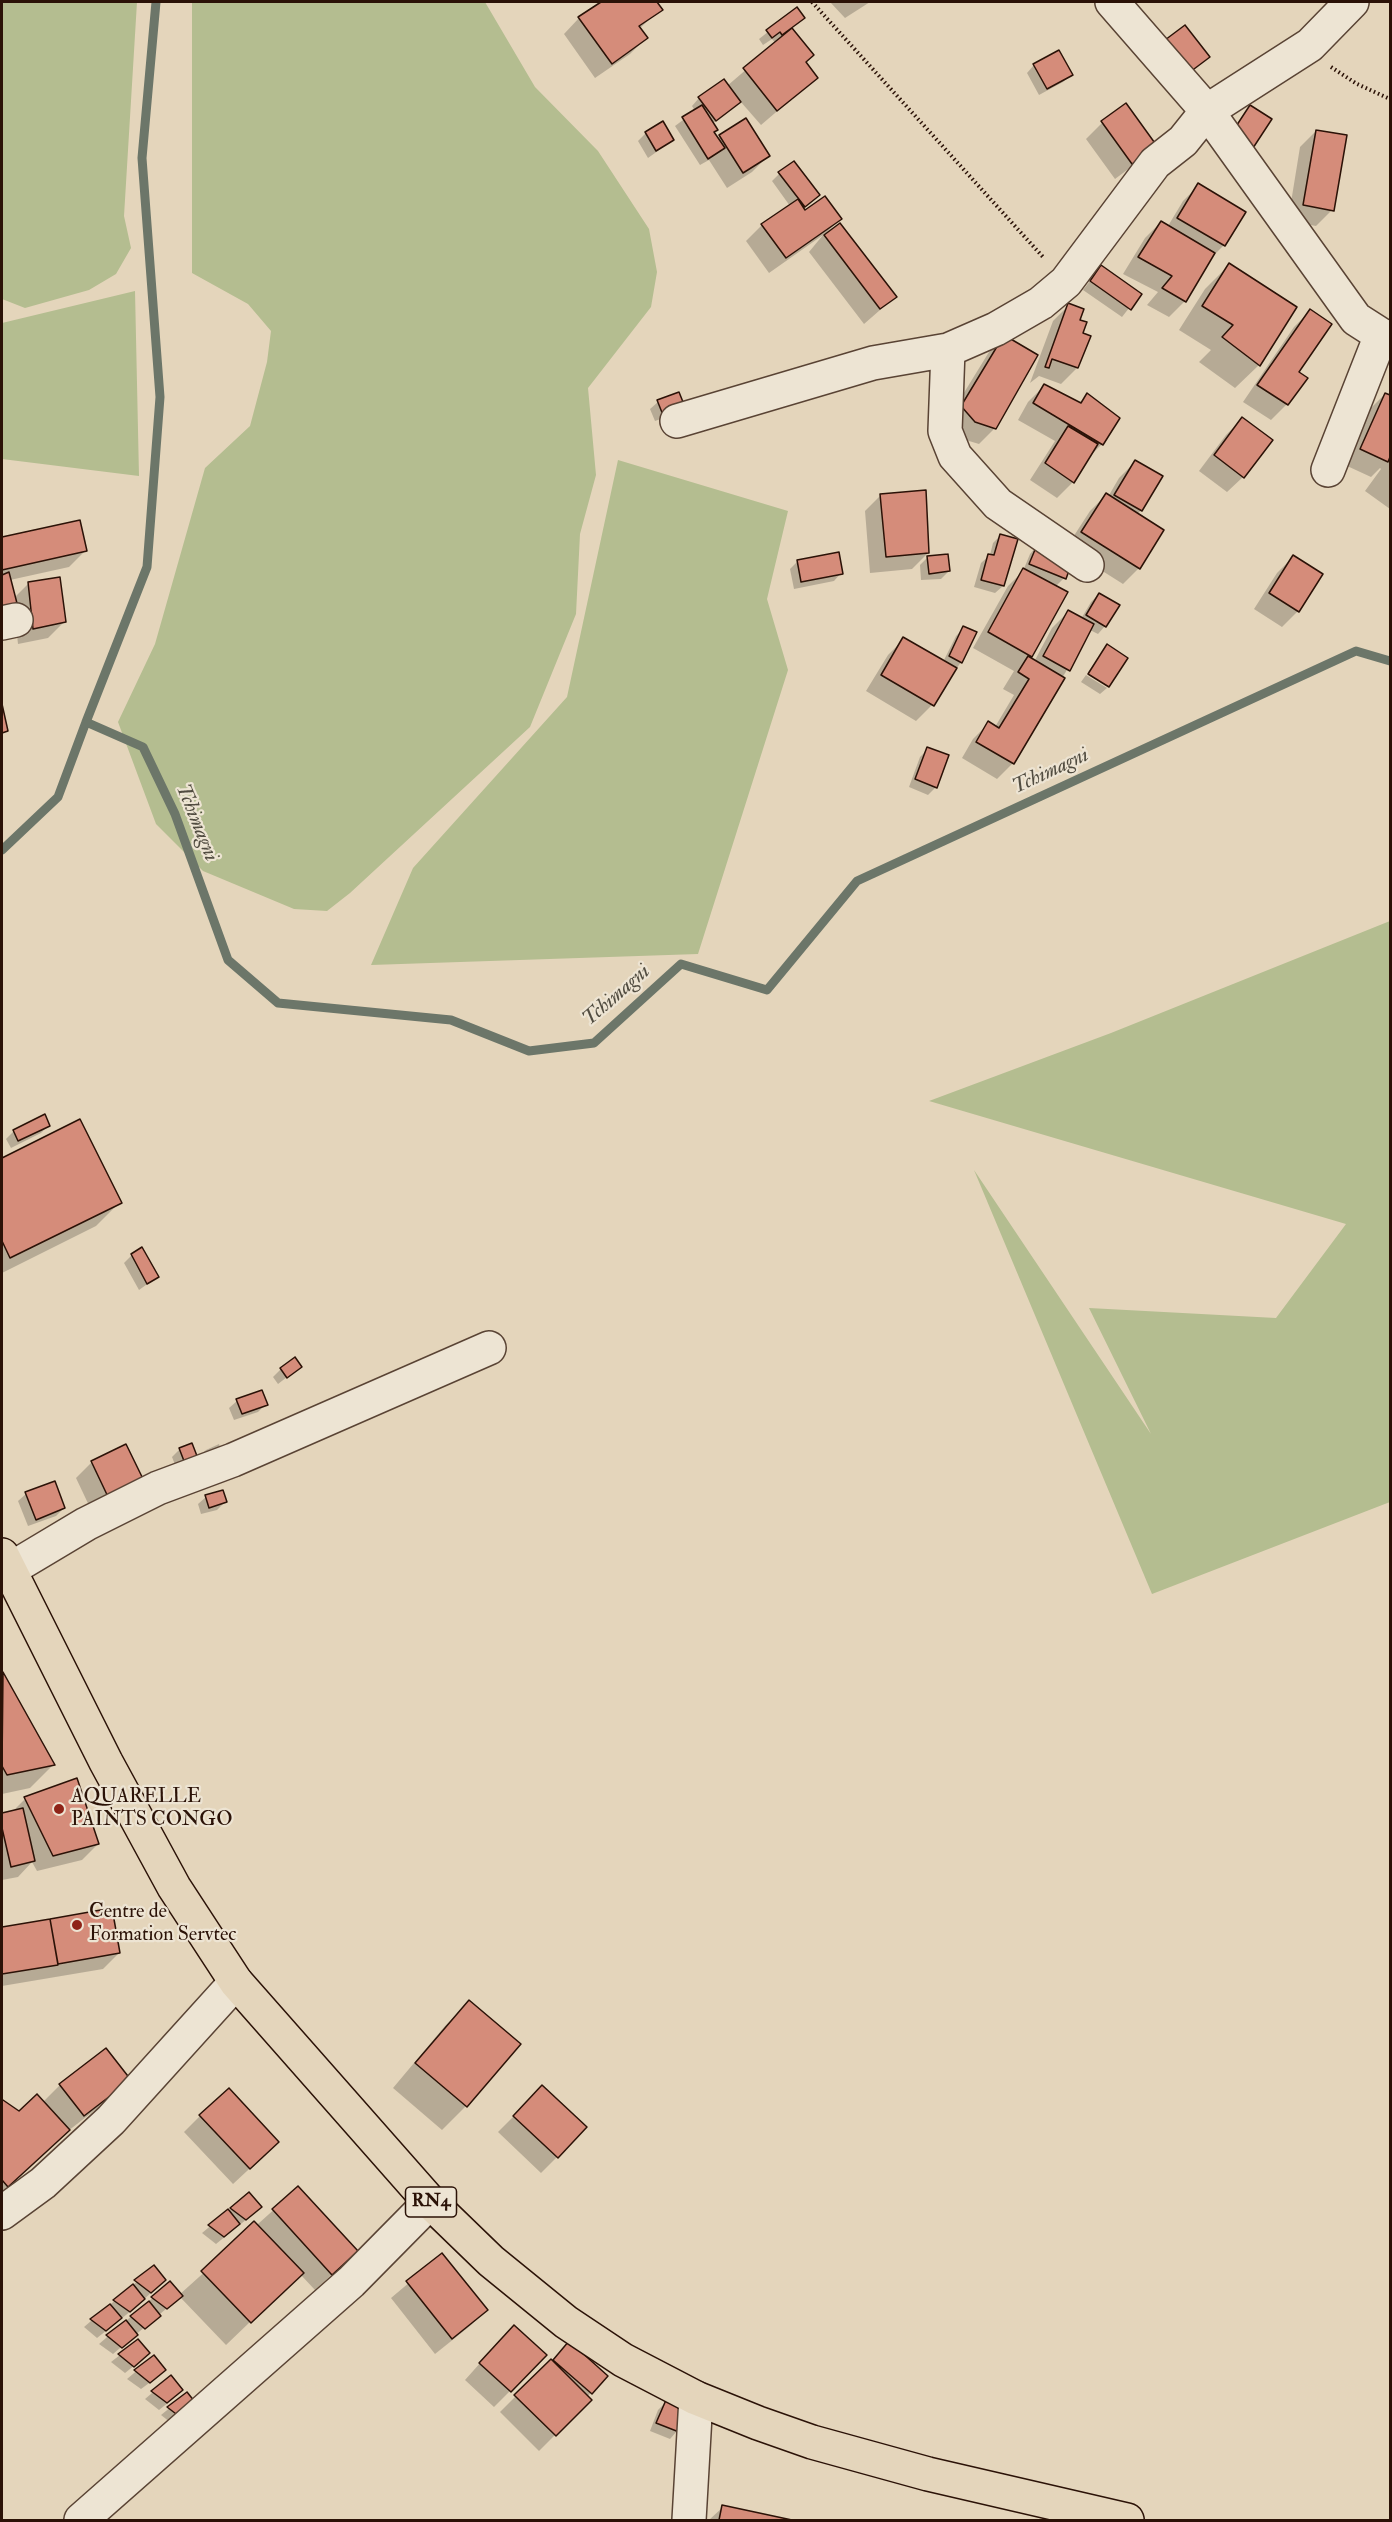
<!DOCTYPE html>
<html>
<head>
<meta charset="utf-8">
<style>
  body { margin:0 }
  #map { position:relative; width:1392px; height:2522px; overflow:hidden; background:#e4d5bb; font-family:"IM FELL Double Pica",serif }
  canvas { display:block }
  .frame { position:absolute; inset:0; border:3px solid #2b1207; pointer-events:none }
</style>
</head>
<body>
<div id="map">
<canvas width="1392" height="2522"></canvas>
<div class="frame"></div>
</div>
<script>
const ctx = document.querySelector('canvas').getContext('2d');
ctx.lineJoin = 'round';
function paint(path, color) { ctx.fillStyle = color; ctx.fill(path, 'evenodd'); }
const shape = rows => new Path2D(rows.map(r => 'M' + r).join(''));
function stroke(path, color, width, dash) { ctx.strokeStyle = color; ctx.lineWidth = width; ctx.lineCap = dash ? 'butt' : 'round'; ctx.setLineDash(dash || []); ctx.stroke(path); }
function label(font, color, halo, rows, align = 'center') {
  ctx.font = font + ' "IM FELL Double Pica",serif'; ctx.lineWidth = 4.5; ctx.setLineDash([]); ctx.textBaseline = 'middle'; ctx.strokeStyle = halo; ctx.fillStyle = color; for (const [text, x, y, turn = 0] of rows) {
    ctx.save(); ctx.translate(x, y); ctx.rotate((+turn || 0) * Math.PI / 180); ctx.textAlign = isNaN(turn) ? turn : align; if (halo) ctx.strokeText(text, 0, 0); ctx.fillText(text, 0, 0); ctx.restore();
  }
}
const green = shape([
  [2,2,137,2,124,216,131,248,116,274,89,290,25,308,2,299],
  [192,2,485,2,535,87,598,151,649,229,657,272,651,307,588,388,596,475,580,534,576,614,530,727,350,893,327,911,294,909,203,871,156,824,118,722,155,644,205,468,250,426,267,362,271,331,248,304,192,273],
  [135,291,139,476,2,459,2,323],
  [618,460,788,511,767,599,788,670,698,954,371,965,413,868,567,697],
  [1390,921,1390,1502,1152,1594,974,1170,1151,1434,1089,1308,1276,1318,1346,1224,929,1101,1111,1033]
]);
const shadow = shape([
  [603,2,655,2,661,9,639,29,646,38,630,54,595,78,564,34,579,18],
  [830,2,870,2,845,18],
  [797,9,803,18,791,29,804,63,816,78,761,125,740,101,712,124,713,133,717,139,720,136,768,156,752,172,727,188,709,160,700,165,675,126,695,111,692,106,699,98,727,86,776,44,772,39,763,45,759,39],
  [1034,65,1071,75,1063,82,1039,95,1027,73],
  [1102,123,1139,161,1115,179,1086,139],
  [1316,131,1332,210,1316,226,1288,221,1300,147],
  [646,133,673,140,648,158,638,141],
  [779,174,818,195,803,209,805,212,840,219,826,233,895,297,864,324,809,252,823,235,769,273,746,241,762,225,790,206,772,181],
  [1199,185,1224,245,1210,259,1185,301,1169,317,1147,305,1158,292,1123,274,1145,238,1161,222,1168,226,1183,201],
  [1229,265,1259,365,1235,388,1199,362,1211,350,1179,330,1205,289],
  [1101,267,1140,294,1122,317,1083,290],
  [1069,305,1078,321,1081,334,1077,368,1061,384,1039,376,1030,383,1053,321],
  [1310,311,1297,373,1305,378,1287,404,1271,420,1243,402,1294,327],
  [1005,336,995,428,979,444,959,438,946,422,989,352],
  [1044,386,1079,403,1088,395,1102,444,1088,458,1073,482,1057,498,1030,480,1055,441,1018,420,1028,402],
  [678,394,675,414,655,421,650,409,658,402],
  [1385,394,1390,397,1390,453,1388,460,1390,457,1390,509,1365,491,1381,469,1380,468,1371,477,1345,465,1369,410],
  [1242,419,1243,477,1227,492,1199,471,1226,435],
  [1135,462,1141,510,1137,515,1139,568,1123,584,1066,548,1090,511,1106,495,1108,497,1119,478],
  [881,495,928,553,912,569,870,573,865,511],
  [79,522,85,551,69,567,10,580,14,598,29,583,64,622,48,638,18,644,15,618,2,631,2,538],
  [1001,535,1003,586,995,593,974,587,981,563,990,555,993,543],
  [1037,546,1071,560,1064,578,1055,587,1029,658,1034,662,1052,628,1068,612,1081,619,1091,602,1099,594,1105,626,1098,634,1090,630,1013,763,997,779,962,758,973,739,989,723,995,727,1014,695,1003,689,1014,671,973,648,1008,586,1023,571,1030,554],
  [928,557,949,571,941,579,921,580,920,565],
  [1293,557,1298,611,1282,627,1254,609,1277,573],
  [798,561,841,573,834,581,794,589,790,569],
  [964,628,961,662,932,705,916,721,866,691,888,655,904,639,943,662,956,636],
  [1107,646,1108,685,1088,672],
  [1086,675,1107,688,1100,694,1081,682],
  [928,749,936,787,928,795,909,787,920,757],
  [44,1116,49,1125,41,1133,11,1148,6,1139,14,1131],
  [79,1121,120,1202,96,1226,2,1273,2,1159],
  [132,1255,157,1277,139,1290,124,1263],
  [300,1367,278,1384,273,1377,281,1369],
  [237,1401,266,1404,258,1412,234,1420,229,1408],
  [219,1444,223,1455,181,1480,172,1457,180,1449,196,1459,206,1450],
  [92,1462,128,1500,94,1516,76,1478],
  [26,1494,64,1508,56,1516,28,1526,18,1501],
  [206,1497,225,1502,217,1510,201,1514,198,1504],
  [2,1674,53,1765,30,1788,2,1794],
  [25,1799,98,1844,82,1860,37,1871,32,1862,18,1877,2,1880,2,1814,12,1812],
  [111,1909,119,1953,103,1969,2,1986,2,1928],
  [469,2002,466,2106,442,2130,393,2088,445,2026],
  [106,2050,113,2096,68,2131,2,2193,2,2103,3,2102,19,2113,43,2102,60,2085],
  [542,2088,557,2157,541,2173,498,2132],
  [200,2116,261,2158,233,2184,184,2132],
  [298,2188,340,2267,315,2290,300,2274,226,2345,180,2297,113,2354,99,2344,170,2283,179,2295],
  [249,2194,252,2215,237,2227,216,2244,202,2233],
  [442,2255,486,2310,470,2326,435,2354,391,2298],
  [154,2267,157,2287,136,2307,97,2338,84,2327],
  [138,2341,140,2361,125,2373,111,2362],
  [498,2343,510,2391,494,2407,465,2380],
  [569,2343,606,2376,587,2397,590,2400,539,2451,500,2412],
  [153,2357,156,2378,141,2389,127,2379],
  [171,2377,174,2398,159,2410,145,2399],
  [187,2394,175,2426,161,2415],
  [666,2402,677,2431,670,2439,650,2431,658,2410],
  [723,2507,787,2520,709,2520]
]);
const stream = shape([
  [86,722,147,567,160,397,142,158,156,2],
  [2,850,58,797,86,722,143,747,175,814,228,960,278,1003,451,1020,529,1051,594,1043,681,964,767,990,857,881,1356,651,1390,661]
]);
const building = shape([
  [601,2,657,2,663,10,639,26,648,38,612,64,578,17,601,2],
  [797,7,805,18,782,35,780,32,772,38,766,30,797,7],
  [1185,25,1210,57,1190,72,1165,40,1185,25],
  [792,28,814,55,806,62,818,78,777,111,743,68,792,28],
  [1059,50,1073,75,1047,89,1033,64,1059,50],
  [724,79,741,102,716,121,698,97,724,79],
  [1126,103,1157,146,1132,164,1101,121,1126,103],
  [702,105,718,130,714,132,725,148,708,159,682,117,702,105],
  [1250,105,1272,119,1253,148,1231,134,1250,105],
  [746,118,770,156,743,173,719,135,746,118],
  [663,121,674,140,656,151,645,132,663,121],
  [1316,130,1347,135,1334,211,1303,205,1316,130],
  [794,161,820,195,805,207,778,172,794,161],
  [1198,183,1246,212,1225,246,1177,218,1198,183],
  [825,196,842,219,786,258,761,224,798,199,805,210,825,196],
  [1161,221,1215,253,1186,302,1162,288,1172,276,1138,257,1161,221],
  [840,223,897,297,880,309,824,235,840,223],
  [1229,263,1297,307,1260,366,1222,337,1233,325,1202,306,1229,263],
  [1101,265,1142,294,1131,310,1090,281,1101,265],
  [1068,303,1084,309,1080,320,1087,322,1083,333,1091,336,1078,368,1052,359,1049,368,1045,367,1068,303],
  [1310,309,1332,324,1299,372,1308,378,1288,405,1257,385,1310,309],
  [1004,335,1038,355,996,429,975,422,961,406,1004,335],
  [1044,384,1081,403,1087,393,1120,418,1103,445,1033,403,1044,384],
  [679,392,685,407,663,415,657,400,679,392],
  [1385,393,1390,395,1390,457,1388,462,1360,449,1385,393],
  [1242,417,1273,440,1244,478,1214,455,1242,417],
  [1068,426,1098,444,1074,483,1045,463,1068,426],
  [1135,460,1163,476,1142,511,1114,495,1135,460],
  [926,490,929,553,886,557,880,494,926,490],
  [1106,493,1164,530,1140,569,1081,532,1106,493],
  [80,520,87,551,2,570,2,537,80,520],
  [1000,534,1018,539,1004,586,981,580,988,554,994,555,1000,534],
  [1037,545,1073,559,1066,579,1029,564,1037,545],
  [839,552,843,574,801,582,797,560,839,552],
  [948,554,950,571,929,574,927,556,948,554],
  [1293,555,1323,574,1299,612,1269,593,1293,555],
  [1023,568,1068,592,1032,657,988,632,1023,568],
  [9,572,20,615,2,619,2,575,9,572],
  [60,577,66,622,33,629,28,582,60,577],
  [1099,593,1120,605,1106,627,1086,615,1099,593],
  [1068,610,1094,624,1070,671,1043,656,1068,610],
  [963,626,977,632,962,663,949,656,963,626],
  [903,637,957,668,934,706,881,675,903,637],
  [1107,644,1128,658,1109,687,1088,674,1107,644],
  [1028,656,1065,678,1014,764,976,742,988,721,999,728,1029,679,1018,672,1028,656],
  [2,704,8,731,2,733,2,704],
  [927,747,949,755,937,788,915,779,927,747],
  [45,1114,50,1126,18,1141,13,1130,45,1114],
  [80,1119,122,1203,10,1258,2,1241,2,1158,80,1119],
  [142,1247,159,1277,147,1284,131,1254,142,1247],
  [295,1357,302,1367,287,1378,280,1368,295,1357],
  [262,1390,268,1405,242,1414,236,1399,262,1390],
  [192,1443,202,1469,189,1474,179,1448,192,1443],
  [126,1444,146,1485,110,1501,91,1461,126,1444],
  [55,1481,65,1508,36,1520,25,1492,55,1481],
  [223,1490,227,1502,209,1508,205,1495,223,1490],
  [3,1672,55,1765,7,1775,2,1766,3,1672],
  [77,1778,99,1844,53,1856,24,1797,77,1778],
  [23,1808,35,1861,11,1867,2,1828,2,1813,23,1808],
  [112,1908,120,1953,58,1964,50,1919,112,1908],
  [50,1919,58,1965,2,1974,2,1927,50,1919],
  [469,2000,521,2044,467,2107,415,2063,469,2000],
  [106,2048,131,2080,84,2116,59,2084,106,2048],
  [542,2085,587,2127,558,2158,513,2116,542,2085],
  [229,2088,279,2142,250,2169,199,2115,229,2088],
  [37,2094,70,2130,8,2187,2,2180,2,2101,3,2100,19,2111,37,2094],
  [298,2186,358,2251,332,2275,272,2209,298,2186],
  [249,2192,262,2207,246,2220,230,2208,249,2192],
  [228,2209,240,2224,224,2237,208,2225,228,2209],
  [254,2221,304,2273,251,2323,201,2271,254,2221],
  [442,2253,488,2310,452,2339,406,2281,442,2253],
  [154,2265,166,2280,151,2293,134,2280,154,2265],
  [170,2281,183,2296,167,2309,151,2297,170,2281],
  [133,2284,145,2299,130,2312,113,2300,133,2284],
  [149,2301,161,2316,145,2329,130,2316,149,2301],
  [110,2304,122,2318,106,2331,90,2319,110,2304],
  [126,2320,138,2335,122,2348,106,2335,126,2320],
  [514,2325,547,2355,511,2392,479,2363,514,2325],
  [138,2339,150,2353,134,2367,118,2354,138,2339],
  [569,2341,608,2376,592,2394,553,2360,569,2341],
  [154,2355,166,2370,150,2383,134,2370,154,2355],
  [551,2359,592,2400,556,2436,514,2395,551,2359],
  [171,2375,183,2390,167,2403,151,2391,171,2375],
  [187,2392,199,2407,184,2420,167,2407,187,2392],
  [666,2400,688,2409,679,2432,656,2423,666,2400],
  [722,2505,792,2520,719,2520,722,2505]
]);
const path = shape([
  [812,2,1043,257],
  [1331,67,1357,84,1390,99]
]);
const street = shape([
  [1112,2,1207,111,1356,319,1381,335,1390,338],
  [948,350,945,431,955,456,998,504,1087,565],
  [677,421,873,363,948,350,996,329,1041,303,1066,282,1155,163,1183,141,1207,111,1310,45,1352,2],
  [1328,470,1381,335],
  [2,623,16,620],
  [9,1570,86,1524,158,1488,233,1460,489,1348],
  [2,2213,43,2183,111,2120,236,1982],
  [81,2520,351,2282,430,2202],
  [689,2520,696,2398]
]);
const highway = shape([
  [2,1555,106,1762,174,1887,236,1982,430,2202,491,2261,566,2322,623,2360,696,2398,758,2423,812,2442,928,2474,1127,2520]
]);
const markers = [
  [59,1809,6,"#8f2418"],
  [77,1925,6,"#8f2418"]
];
const shields = [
  [431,2202,51]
];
const shieldNames = [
  ["RN4",431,2202]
];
const poiNames = [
  ["AQUARELLE",71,1798],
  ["PAINTS CONGO",71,1821],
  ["Centre de",89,1913],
  ["Formation Servtec",89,1936]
];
const waterNames = [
  ["Tchimagni",1051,772,-25],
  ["Tchimagni",196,823,68],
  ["Tchimagni",617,996,-41]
];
paint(green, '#b4bd90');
paint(shadow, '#0003');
stroke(stream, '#6c7669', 9);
paint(building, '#d58c7a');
stroke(building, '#2b1207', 1.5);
stroke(street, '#594334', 36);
stroke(highway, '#2b1207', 36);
stroke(path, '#2b1207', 4, [1.5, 3]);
stroke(street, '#ede4d3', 33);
stroke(highway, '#e4d5bb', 33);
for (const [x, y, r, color] of markers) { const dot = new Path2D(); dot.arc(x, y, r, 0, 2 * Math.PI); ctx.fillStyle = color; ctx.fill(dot); stroke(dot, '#ede4d3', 2); }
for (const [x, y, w] of shields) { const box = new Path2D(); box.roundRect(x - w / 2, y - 15, w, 30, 4.5); ctx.fillStyle = '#ede4d3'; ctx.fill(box); stroke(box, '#2b1207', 1.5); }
label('bold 18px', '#2b1207', null, shieldNames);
label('20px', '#2b1207', '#ede4d3', poiNames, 'left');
label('italic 21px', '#514c40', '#ede4d3', waterNames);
</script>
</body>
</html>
